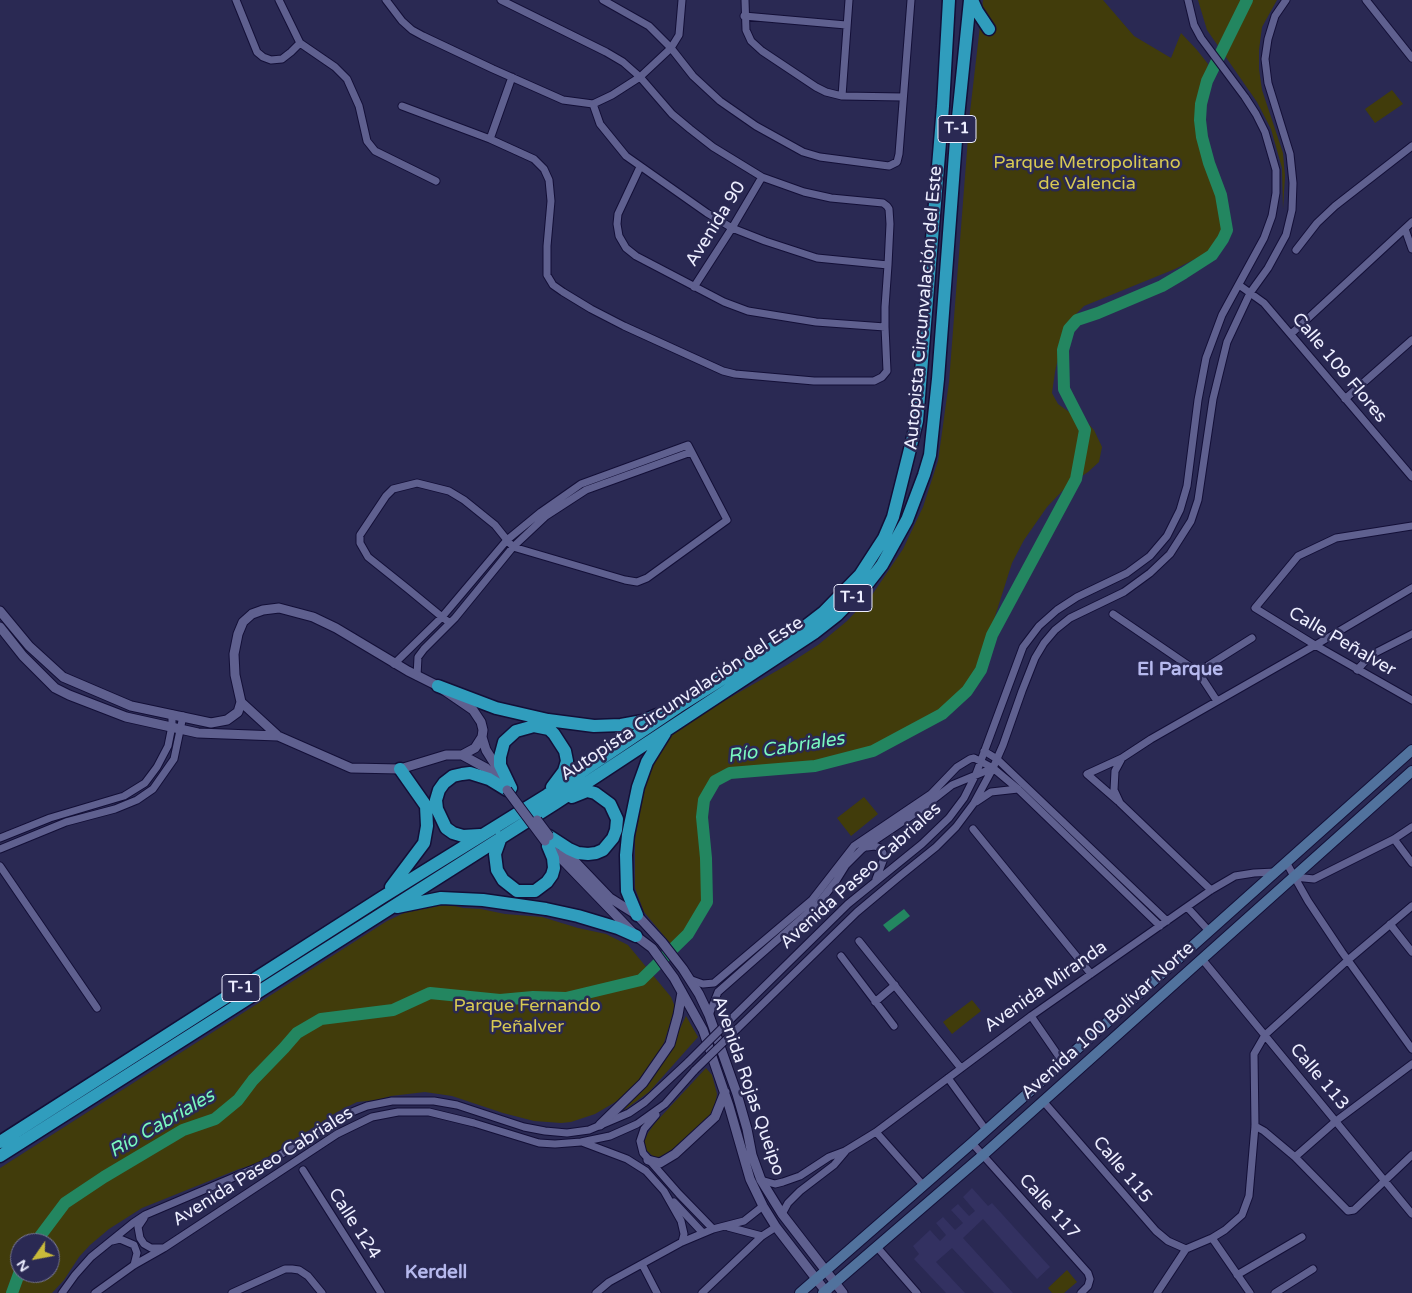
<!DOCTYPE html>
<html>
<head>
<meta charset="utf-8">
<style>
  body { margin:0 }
  #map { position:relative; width:1412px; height:1293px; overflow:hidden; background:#2a2953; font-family:"Varela Round",sans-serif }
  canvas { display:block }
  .north { position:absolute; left:10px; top:1233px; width:50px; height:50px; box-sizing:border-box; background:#2a2953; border:1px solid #787898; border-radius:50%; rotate:237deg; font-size:14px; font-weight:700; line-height:20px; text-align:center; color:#edeeff }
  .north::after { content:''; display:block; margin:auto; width:18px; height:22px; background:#c9ba3a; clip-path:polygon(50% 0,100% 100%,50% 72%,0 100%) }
</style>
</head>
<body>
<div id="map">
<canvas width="1412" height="1293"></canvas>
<div class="north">N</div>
</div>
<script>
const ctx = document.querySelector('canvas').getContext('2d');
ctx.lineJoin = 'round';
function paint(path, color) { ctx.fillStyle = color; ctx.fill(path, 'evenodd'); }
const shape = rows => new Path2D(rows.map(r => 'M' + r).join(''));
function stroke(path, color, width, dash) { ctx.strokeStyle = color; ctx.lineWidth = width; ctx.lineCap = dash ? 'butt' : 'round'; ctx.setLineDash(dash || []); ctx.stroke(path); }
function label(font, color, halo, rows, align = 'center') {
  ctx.font = font + ' "Varela Round",sans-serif'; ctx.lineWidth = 5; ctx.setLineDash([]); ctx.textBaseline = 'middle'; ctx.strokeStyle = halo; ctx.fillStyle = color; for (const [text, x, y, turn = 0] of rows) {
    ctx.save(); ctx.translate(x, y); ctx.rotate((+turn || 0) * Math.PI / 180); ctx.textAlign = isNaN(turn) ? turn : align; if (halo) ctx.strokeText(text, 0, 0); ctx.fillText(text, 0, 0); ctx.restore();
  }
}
const built = shape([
  [972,1188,988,1206,992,1203,1050,1267,1037,1279,983,1219,963,1238,1013,1293,994,1293,952,1248,936,1262,965,1293,946,1293,914,1259,919,1254,913,1246,930,1230,940,1241,946,1235,936,1223,943,1217,955,1230,963,1223,951,1210,958,1204,969,1216,975,1211,963,1197]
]);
const green = shape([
  [983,0,1103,0,1134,36,1171,58,1181,33,1197,50,1208,64,1201,94,1199,115,1204,144,1215,181,1225,208,1226,228,1211,251,1175,269,1084,306,1073,317,1062,341,1055,372,1052,393,1058,404,1072,414,1083,418,1094,430,1102,447,1099,462,1088,472,1067,486,1047,507,1024,540,1012,563,978,670,965,689,951,706,931,721,901,738,863,754,830,765,739,770,722,775,704,793,697,820,707,906,683,941,675,949,644,912,635,888,635,838,645,783,653,761,671,734,694,718,787,665,818,645,847,621,872,595,903,549,923,507,938,461,949,382,970,112],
  [1198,0,1277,0,1262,27,1259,50,1259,69,1262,90,1283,153,1285,176,1283,209,1282,168,1271,129,1257,102,1207,30],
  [1392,90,1403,104,1375,123,1365,109],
  [864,797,878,814,851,836,837,818],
  [448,904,463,908,481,909,505,914,542,917,578,928,606,934,628,945,671,997,675,1007,663,1046,647,1072,624,1097,595,1114,571,1122,561,1123,534,1121,503,1113,452,1096,425,1092,391,1096,377,1100,357,1102,337,1112,259,1163,239,1169,142,1208,109,1229,90,1245,79,1257,64,1280,52,1293,0,1293,0,1168,387,921,404,913],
  [20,1243,50,1243,50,1273,20,1273],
  [972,1000,981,1011,952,1034,943,1022],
  [686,1016,698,1037,649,1092,623,1111,671,1047],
  [706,1068,712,1075,717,1094,714,1109,709,1118,667,1154,655,1158,646,1150,644,1142,648,1133,655,1123],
  [1067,1270,1077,1282,1064,1293,1052,1293,1048,1288]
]);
const water = shape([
  [904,909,910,916,889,932,883,925]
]);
const river = shape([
  [35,1243,65,1203,104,1177,183,1130,215,1119,238,1100,253,1080,284,1048,297,1033,321,1019,393,1010,430,993,500,1000,533,997,566,998,641,980,688,934,707,902,706,858,702,817,704,800,715,781,730,773,815,766,873,751,942,714,967,691,981,670,992,635,1076,479,1085,430,1064,389,1063,350,1069,329,1077,320,1098,313,1162,286,1184,273,1212,255,1223,239,1227,230,1221,195,1209,163,1202,137,1200,120,1201,104,1207,81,1247,0],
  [12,1293,20,1271]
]);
const minor = shape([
  [236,0,257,52,263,57,271,60,282,59,291,52,300,43],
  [279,0,300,43,335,67,347,79,359,106,367,141,375,151,436,181],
  [386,0,402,21,412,30,423,36,493,69,563,100,593,104,612,95,640,77,671,48,679,35,682,0],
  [501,0,606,52,623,62,640,77,672,114,690,129,713,147,762,177,804,192,831,198,883,203,887,206,889,209,890,224,888,265],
  [603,0,649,26,671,48,693,76,720,101,756,126,803,152,820,157,889,166,897,162,899,154,911,0],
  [745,0,746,30,751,41,762,51,816,87,826,92,842,96,903,97],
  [1366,0,1412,58],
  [744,16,846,25],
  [842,96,849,0],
  [593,104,600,124,626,156,707,213,732,228,765,241,817,258,888,265,885,307,885,327,816,322,748,311,724,302,636,256,626,248,619,236,617,224,618,214,640,167],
  [402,106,490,139,534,159,544,169,549,180,551,201,547,246,547,275,553,285,563,292,591,309,624,326,723,371,735,374,814,381,874,381,882,377,887,371,885,327],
  [490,139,512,77],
  [1405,229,1412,249],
  [1296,250,1317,223,1335,206,1412,146],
  [1239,285,1264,303,1412,477],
  [694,287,732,228,762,177],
  [1291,334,1412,222],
  [1345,399,1412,340],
  [1412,526,1336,538,1298,556,1255,608,1315,645,1412,700],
  [1113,614,1198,672,1217,701],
  [394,664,442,617,507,540,541,512,581,484,688,445,727,520,647,578,637,582,625,580,513,547,507,540,495,525,464,500,449,491,417,483,393,489,386,496,360,535,360,543,368,557,408,589,442,617,450,623],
  [1357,670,1371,655,1412,634],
  [1198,672,1252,638],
  [417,676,418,657,424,649,455,618,513,547,546,516,586,490,691,452],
  [984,751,997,759,1167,921],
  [1118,801,1087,774,1122,758],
  [976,802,991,792,1018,789],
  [973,829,1091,974],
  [0,838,50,818,124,796,145,783,157,767,168,746,172,726,172,714],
  [1394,839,1412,863],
  [867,847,875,846,880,848,883,853,883,861,876,879],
  [0,849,66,822,115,809,137,800,153,789,174,759,183,716],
  [1286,862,1308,901,1342,952,1412,1049],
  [0,866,97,1008],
  [1294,877,1314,879,1394,839,1412,827],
  [1211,890,1120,803,1114,790,1115,771,1122,758,1151,739,1319,643,1412,588],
  [1187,907,1209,931],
  [1390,924,1412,952],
  [859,941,960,1067],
  [841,956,894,1026],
  [1202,959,1412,1214],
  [689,979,703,984,714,983,812,900,854,846,931,794,957,767,970,759,974,758,993,768,1018,789,1160,926],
  [875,1002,895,985],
  [709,1015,718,992,818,904,836,881,846,865,862,849,920,810,952,785,993,768],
  [1031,1016,1062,1061],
  [729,1021,848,904,922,844,949,818,964,798,976,774,1023,647,1039,626,1057,610,1077,597,1127,573,1150,556,1167,536,1180,510,1187,486,1198,400,1206,358,1222,315,1264,238,1272,216,1276,193,1276,170,1265,132,1256,114,1245,97,1201,38,1194,25,1188,0],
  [737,1029,857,912,900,876,936,847,956,827,974,803,993,768,1003,745,1022,691,1035,658,1044,643,1055,630,1070,618,1124,592,1150,573,1170,554,1191,521,1198,500,1213,399,1227,342,1250,293,1268,268,1286,235,1292,210,1293,183,1290,154,1268,83,1265,59,1268,39,1275,16,1286,0],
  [948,1078,986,1130],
  [1043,1101,1156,1231,1168,1241,1186,1249],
  [656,1115,644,1129,640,1141,643,1153,679,1194,713,1229],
  [1255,1126,1264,1131,1295,1157,1348,1211,1354,1210,1412,1155],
  [876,1132,923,1185],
  [582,1142,627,1159,646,1171,664,1191,681,1221,684,1234,682,1242],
  [972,1143,1088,1273,1090,1279,1088,1286,1081,1293],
  [1295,1157,1336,1121,1412,1064],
  [303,1170,381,1293],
  [761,1180,775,1184,783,1182,800,1176,829,1157,845,1151,876,1132,1031,1016,1211,890,1235,876,1254,873,1275,872],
  [674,1202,703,1233],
  [782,1214,788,1203,800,1191,834,1165,845,1152],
  [144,1218,138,1227,140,1238,144,1244,151,1248,163,1248],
  [728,1227,762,1236],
  [1212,1238,1250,1293],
  [112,1241,120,1239,134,1245,137,1253,134,1265],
  [877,1247,917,1293],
  [642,1264,657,1293],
  [1237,1275,1302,1237],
  [62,1293,75,1275,91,1257,133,1223,145,1215,265,1164,352,1112,367,1106,392,1101,434,1101,457,1105,524,1127,545,1131,567,1133,589,1130,629,1113,645,1102,689,1061],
  [95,1293,134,1265,164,1248,337,1134,372,1117,398,1112,429,1112,474,1123,539,1143,555,1144,581,1142,610,1136,637,1124,665,1104,695,1070],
  [232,1293,285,1269,292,1269,299,1270,308,1276,322,1293],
  [596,1293,609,1282,682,1242,713,1229,744,1221,763,1206],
  [702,1293,762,1236,776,1227],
  [1157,1293,1186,1249,1212,1238,1225,1230,1242,1215,1249,1196,1255,1126,1254,1054,1265,1035,1348,960,1412,906],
  [1275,1293,1313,1269]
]);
const tertiary = shape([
  [0,611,29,646,63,677,131,706,211,723,227,720,238,712,241,702,235,675,234,654,238,634,243,622,252,614,263,610,279,608,313,617,336,628,408,671,438,686,473,710,481,722,483,730,482,737,486,750,501,774],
  [0,627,23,656,55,688,69,695,126,717,198,733,278,736,351,768,400,769,446,755,462,755,486,768,501,782],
  [241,702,277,735],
  [462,755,475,748,482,737],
  [552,849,636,936,652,948,674,978,703,1030,729,1106,750,1179,763,1206,776,1227,827,1293],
  [564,850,610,898,637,915,662,942,683,969,699,994,709,1015,737,1094,747,1129,752,1155,761,1180,782,1214,843,1293],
  [600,1125,643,1083,670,1044,678,1015,682,992],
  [648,1160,660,1163,675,1154,715,1117,725,1092]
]);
const secondary = shape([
  [800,1293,972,1143,1412,750],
  [823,1293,982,1156,1412,771]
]);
const motorway = shape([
  [972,0,977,11,989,29],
  [438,686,496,708,548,720,594,726,621,725,643,721,657,715],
  [511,788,500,765,500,757,504,742,516,731,534,726,549,729,554,734,565,751,567,761,564,771,552,787],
  [480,835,463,836,453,833,446,828,437,809,436,800,439,790,444,783,453,776,462,774,470,773,489,779,507,790],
  [549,836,569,849,578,853,588,854,596,853,603,850,613,838,616,830,617,819,610,804,595,793,587,791,572,797],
  [501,837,495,854,497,870,503,880,517,891,535,891,547,882,552,875,554,868,553,858,548,846],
  [391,887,424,843,427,826,426,806,400,769],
  [397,907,441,898,483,900,546,909,578,916,618,928,636,936],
  [637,915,627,891,626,855,628,835,638,787,647,762,665,733],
  [0,1142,381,898,547,795,678,707,802,629,824,612,860,575,884,538,893,517,917,421,943,106,949,0],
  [0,1156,556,803,814,633,837,615,868,583,882,565,907,520,924,475,930,455,938,379,957,127,970,0]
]);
const minorBridge = shape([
  [689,1061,729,1021],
  [695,1070,737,1029]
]);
const tertiaryBridge = shape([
  [507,790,545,841],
  [537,820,549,836]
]);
const shields = [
  [957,129,38],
  [853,598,38],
  [241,988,38]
];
const shieldNames = [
  ["T-1",957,129],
  ["T-1",853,598],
  ["T-1",241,988]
];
const parkNames = [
  ["Parque Metropolitano",1087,163],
  ["de Valencia",1087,184],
  ["Parque Fernando",527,1006],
  ["Peñalver",527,1027]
];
const streetNames = [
  ["Avenida 90",716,224,-58],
  ["Autopista Circunvalación del Este",924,308,-85],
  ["Calle 109 Flores",1339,368,50],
  ["Calle Peñalver",1342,642,30],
  ["Autopista Circunvalación del Este",682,699,-33],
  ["Avenida Paseo Cabriales",861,876,-42],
  ["Avenida Miranda",1046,987,-35],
  ["Avenida 100 Bolívar Norte",1108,1021,-42],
  ["Calle 113",1319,1077,50],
  ["Avenida Rojas Queipo",748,1086,71],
  ["Avenida Paseo Cabriales",263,1167,-32],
  ["Calle 115",1122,1170,50],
  ["Calle 117",1049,1207,48],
  ["Calle 124",354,1224,57]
];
const neighbourhoodNames = [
  ["El Parque",1180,670],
  ["Kerdell",436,1273]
];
const waterNames = [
  ["Río Cabriales",786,748,-9],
  ["Río Cabriales",162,1124,-30]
];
paint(built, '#333161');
paint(green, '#413c0b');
paint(water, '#238660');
stroke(river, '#238660', 12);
stroke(minor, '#130f37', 9);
stroke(tertiary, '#130f37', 11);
stroke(secondary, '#130f37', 12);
stroke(motorway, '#130f37', 15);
stroke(minor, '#5f608f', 7);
stroke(tertiary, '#5f608f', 9);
stroke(secondary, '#51729d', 10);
stroke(motorway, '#309dbd', 12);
stroke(minorBridge, '#130f37', 9, []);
stroke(tertiaryBridge, '#130f37', 11, []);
stroke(minorBridge, '#5f608f', 7);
stroke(tertiaryBridge, '#5f608f', 9);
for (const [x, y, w] of shields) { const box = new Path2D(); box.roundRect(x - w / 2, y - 13.5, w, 27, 4); ctx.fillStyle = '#2a2953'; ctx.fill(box); stroke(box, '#edeeff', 1); }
label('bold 16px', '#edeeff', null, shieldNames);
label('18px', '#d8c953', '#2a2953', parkNames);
label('18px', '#edeeff', '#2a2953', streetNames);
label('bold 19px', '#b6b9ee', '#2a2953', neighbourhoodNames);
label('italic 19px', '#7af8c0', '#2a2953', waterNames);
</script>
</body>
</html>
